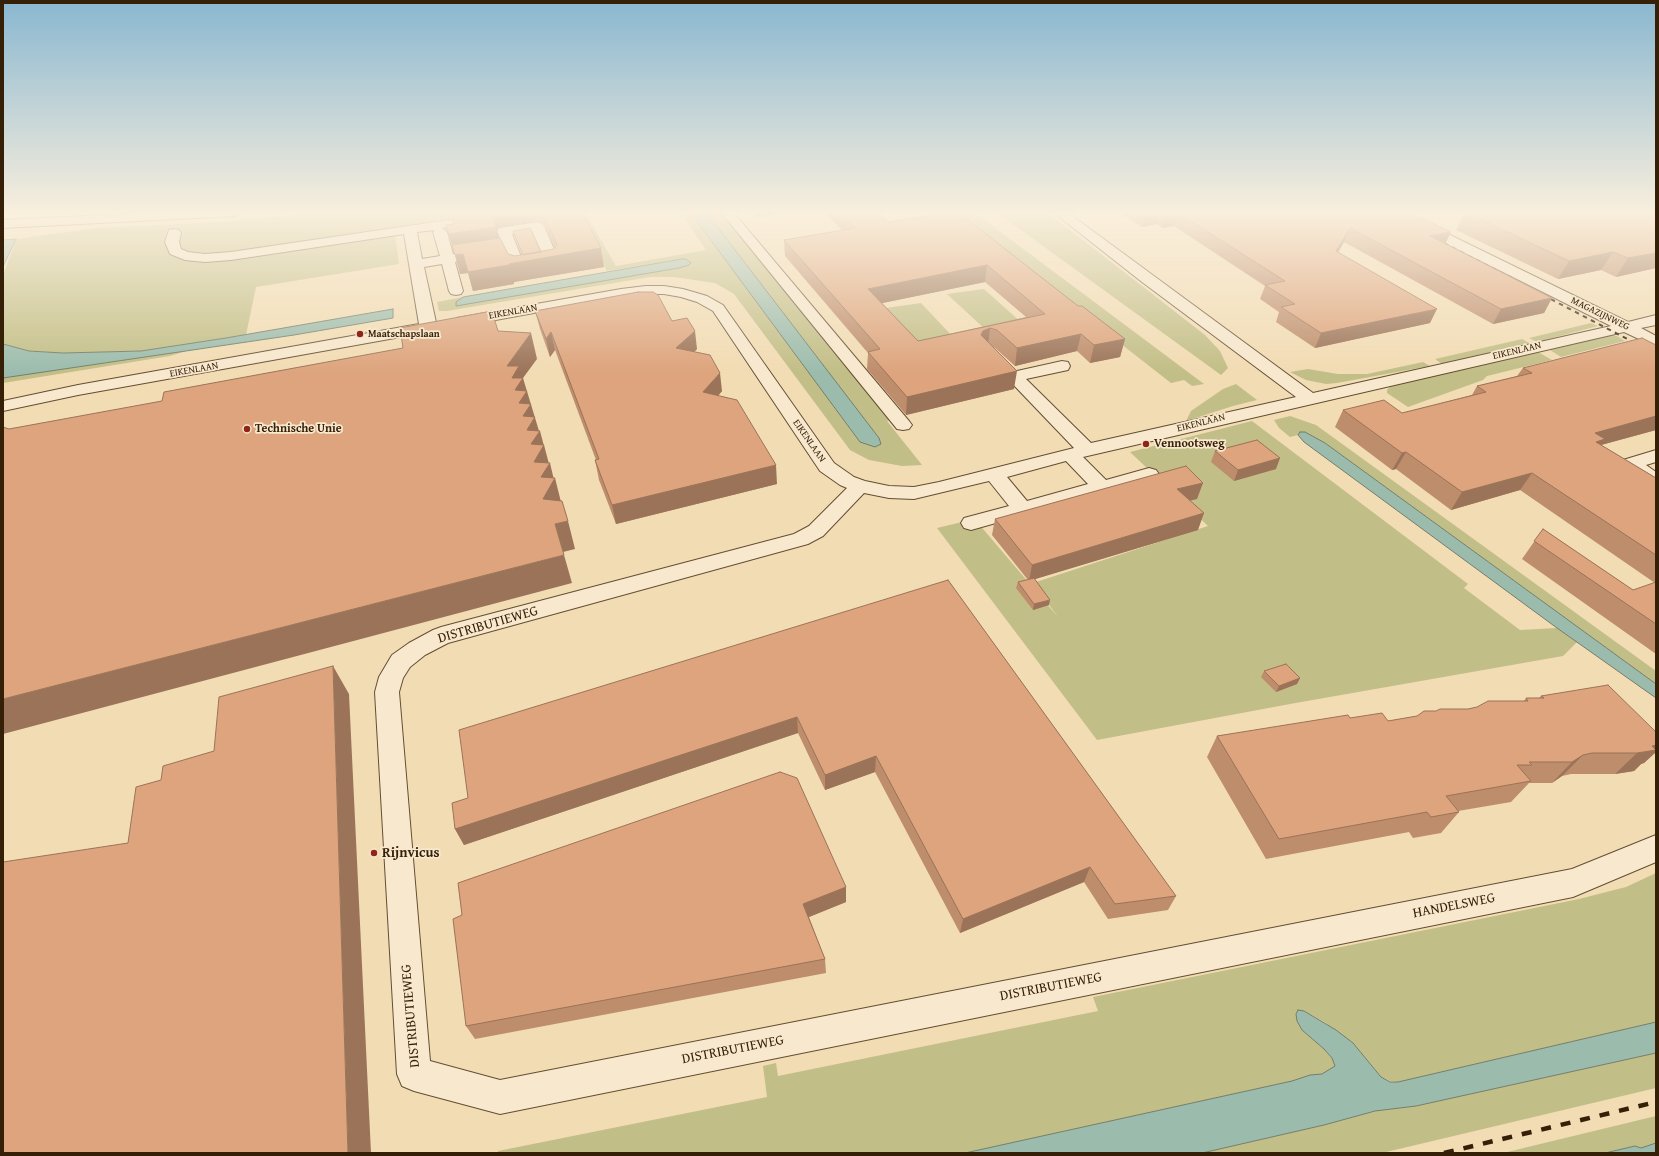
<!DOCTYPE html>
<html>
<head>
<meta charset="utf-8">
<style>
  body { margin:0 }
  #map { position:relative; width:1659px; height:1156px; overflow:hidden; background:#f2dcb4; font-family:"Gentium Book Plus",serif }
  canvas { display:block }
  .frame { position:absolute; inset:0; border:4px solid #351f06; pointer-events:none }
</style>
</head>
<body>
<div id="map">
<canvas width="1659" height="1156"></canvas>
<div class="frame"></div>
</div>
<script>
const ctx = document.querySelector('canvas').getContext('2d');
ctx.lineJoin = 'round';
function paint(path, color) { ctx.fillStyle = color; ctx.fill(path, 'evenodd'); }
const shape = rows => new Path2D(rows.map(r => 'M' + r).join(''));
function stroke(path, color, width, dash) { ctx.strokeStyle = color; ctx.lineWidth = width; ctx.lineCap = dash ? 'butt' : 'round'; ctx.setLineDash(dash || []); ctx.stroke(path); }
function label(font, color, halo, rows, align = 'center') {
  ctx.font = font + ' "Gentium Book Plus",serif'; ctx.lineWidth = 3.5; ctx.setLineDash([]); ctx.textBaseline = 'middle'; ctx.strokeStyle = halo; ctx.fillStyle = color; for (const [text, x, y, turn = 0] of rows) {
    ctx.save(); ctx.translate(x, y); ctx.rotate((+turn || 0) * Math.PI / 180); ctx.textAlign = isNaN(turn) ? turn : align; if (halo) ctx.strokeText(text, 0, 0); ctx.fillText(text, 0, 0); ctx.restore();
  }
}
const green = shape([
  [328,212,494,212,394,227,399,264,256,287,246,335,141,351,104,352,63,353,29,351,3,344,3,276,16,239,96,228,220,222],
  [576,212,585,212,616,266,706,250,680,212,690,212,860,442,881,444,879,438,706,212,731,212,899,417,887,421,922,465,902,466,869,460,850,450,734,294,715,283,674,277,650,277,447,311,439,311,437,302,463,297,456,302,456,305,689,265,682,259,607,271],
  [952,212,974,212,1204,384,1192,386,1184,380,1171,383],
  [996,212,1047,212,1205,335,1220,351,1228,368,1221,375],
  [984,289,1022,323,987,331,947,294],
  [921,303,954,338,916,347,879,309],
  [1591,323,1598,326,1537,342,1529,338],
  [1609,335,1617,336,1625,341,1561,357,1550,350],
  [1522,339,1529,343,1442,364,1435,359],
  [190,350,170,356,3,383,3,378],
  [1538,352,1552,360,1487,376,1483,380,1408,407,1387,393,1387,390,1391,386],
  [1423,362,1430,366,1337,383,1326,384,1306,380,1290,372,1308,369,1338,374,1367,374],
  [1236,384,1257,400,1233,406,1186,421,1191,411,1223,389],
  [1290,416,1316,425,1656,671,1656,684,1325,443,1305,432,1300,432,1298,435,1290,437,1279,428,1274,420],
  [1252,421,1468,584,1464,588,1520,630,1557,628,1577,642,1563,656,1290,704,1097,740,937,528,962,522,978,523,1058,617,1033,583,1208,526,1130,452],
  [1656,873,1656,1022,1398,1082,1390,1081,1381,1077,1353,1043,1324,1022,1304,1011,1296,1014,1297,1021,1302,1030,1324,1049,1332,1058,1336,1066,1322,1074,1310,1075,1292,1081,965,1153,498,1153,498,1151,767,1097,763,1066,776,1063,778,1076,1098,1011,1093,997,1579,899,1626,887],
  [1656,1053,1656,1088,1382,1153,1202,1153,1324,1125,1375,1111,1416,1106],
  [1656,1116,1656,1143,1641,1148,1635,1146,1604,1153,1503,1153]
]);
const water = shape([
  [690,212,706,212,879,438,881,444,875,447,860,442,690,212],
  [16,239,3,267,3,240,16,239],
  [682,259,686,259,691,263,689,265,679,268,456,306,456,302,463,297,682,259],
  [393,309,393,318,294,335,3,378,3,344,29,351,63,353,141,351,226,338,393,309],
  [1300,432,1305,432,1325,443,1656,684,1656,698,1557,628,1304,442,1298,435,1300,432],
  [1298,1010,1304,1011,1336,1030,1353,1043,1381,1077,1390,1082,1398,1082,1656,1022,1656,1053,1416,1106,1375,1111,1324,1125,1202,1153,965,1153,1292,1081,1310,1075,1322,1074,1335,1066,1332,1058,1324,1049,1302,1030,1297,1021,1296,1014,1298,1010],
  [1656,1143,1656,1153,1605,1153,1635,1146,1641,1148,1656,1143]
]);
const minor = shape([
  [169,212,241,212,240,215,235,216,3,228,3,220,169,212],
  [503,212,532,212,531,215,526,216,442,228,447,232,453,254,503,246,497,231,499,228,537,222,542,223,544,226,560,263,558,266,519,273,514,272,512,269,506,254,455,262,463,291,461,294,456,295,451,294,449,291,442,264,424,267,437,327,434,331,78,395,3,411,3,401,78,385,419,324,404,234,231,260,205,262,185,260,170,254,165,242,169,230,174,229,179,230,181,233,179,242,181,249,188,252,205,254,231,252,503,212],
  [435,230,433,232,440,256,422,259,417,232,435,230],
  [532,231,545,260,524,264,512,234,532,231],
  [721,212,733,212,909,421,912,425,909,429,903,430,897,429,721,212],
  [1053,212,1067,212,1313,393,1611,326,1389,215,1388,212,1403,212,1628,322,1656,315,1656,325,1641,328,1656,336,1656,347,1624,332,1083,457,1106,480,1149,468,1156,470,1159,474,1156,478,971,530,964,528,961,523,964,518,1009,506,989,481,914,499,889,498,864,493,823,536,808,544,448,643,425,655,410,667,403,678,399,692,430,1061,500,1080,1572,869,1656,835,1656,862,1573,897,500,1114,414,1091,402,1086,397,1074,375,692,379,677,392,655,409,643,433,630,441,627,794,534,809,526,847,488,840,485,820,471,713,311,697,302,681,297,664,294,646,294,621,297,463,326,457,324,455,321,457,318,621,289,646,286,664,286,683,289,707,296,723,305,834,463,854,477,865,481,889,486,914,487,939,482,1074,448,1006,377,1008,373,1062,361,1068,362,1070,366,1068,370,1026,379,1091,443,1296,397,1142,282,1053,212],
  [1066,461,1088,484,1027,501,1007,477,1066,461],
  [1656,450,1656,462,1646,465,1656,472,1656,486,1649,484,1623,468,1620,464,1623,460,1656,450]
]);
const railFar1 = shape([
  [1436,239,1527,286],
  [1543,295,1656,354]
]);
const rail = shape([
  [1444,1153,1656,1102]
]);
const wall = shape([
  [451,212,582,212,604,267,514,282,514,284,473,291,468,273,460,274,455,255,446,225,454,224],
  [537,221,542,222,555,248,554,249,541,252,513,231,514,235,522,255,515,256,508,254,499,238,497,229,499,227],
  [752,212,791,212,757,217],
  [824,212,878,212,889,222,1078,306,1125,339,1120,357,1090,363,1077,351,1015,366,995,348,993,347,1014,389,906,415,867,369,868,353,785,256,784,240,842,230],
  [985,282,1026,317,918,341,882,303],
  [1119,212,1409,212,1445,244,1552,298,1544,313,1493,324,1344,242,1338,252,1430,323,1315,348,1276,322,1279,312,1260,299,1265,286,1174,226,1162,228,1157,224,1142,227],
  [1465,212,1656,212,1656,268,1616,277,1601,270,1558,279,1456,230],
  [535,311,672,321,697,349,694,352,722,391,718,396,777,484,616,524,599,480,595,460,596,460,555,350,550,357,540,329],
  [1656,345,1656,430,1601,445,1656,478,1656,654,1522,559,1543,529,1633,590,1655,583,1520,490,1451,510,1396,469,1392,470,1335,427,1343,410,1402,413,1472,395,1477,386,1517,376,1523,368],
  [1215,451,1276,469,1234,481,1211,462],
  [1197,499,1190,500,1198,530,1034,579,1049,605,1033,610,1016,588,1018,582,1028,580,992,535,995,519],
  [948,580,1176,896,1168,910,1108,919,1084,882,960,933,875,772,825,790,798,733,464,845,455,829,468,798],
  [1264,671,1300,678,1297,684,1276,692,1261,677],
  [1541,696,1656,732,1656,752,1644,763,1641,764,1634,771,1615,774,1571,774,1562,776,1552,783,1529,783,1511,802,1458,811,1459,812,1441,833,1413,838,1409,832,1266,859,1207,757,1217,736,1350,718,1388,721,1417,716,1436,711,1468,709,1524,701,1526,698,1539,698],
  [846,887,846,902,809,917,825,959,826,973,475,1039,466,1026]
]);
const shadedWall = shape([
  [493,212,535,212,537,221,499,227,497,229,501,245,454,252,449,234,491,214],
  [757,212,791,212,757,217],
  [1157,212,1160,212,1157,224,1142,227,1145,214],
  [1178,213,1174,226,1162,228,1166,215],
  [1350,228,1344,242,1331,265,1336,251],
  [1451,232,1444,246,1430,236],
  [601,248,604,267,514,282,514,284,473,291,468,273,460,274,455,255,463,254,509,264],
  [1613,252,1601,270,1558,279,1569,261],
  [1656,253,1656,268,1616,277,1628,258],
  [987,265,985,282,868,306,868,289],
  [1552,298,1544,313,1493,324,1501,309],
  [1437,309,1430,323,1315,348,1321,333],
  [990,328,988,346,981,335,983,331],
  [695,331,697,349,679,366,676,348],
  [551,332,555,350,550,357,546,339],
  [531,333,537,359,523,378,539,431,540,431,544,446,544,445,549,464,550,463,554,480,555,478,562,506,543,499,542,489,507,366],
  [1081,334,1077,351,1015,366,1017,348],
  [1125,339,1120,357,1090,363,1094,345],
  [1017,371,1014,389,906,415,907,397],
  [720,373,722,391,705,411,703,392],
  [1656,416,1656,430,1601,445,1593,456,1595,433],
  [1406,452,1396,469,1392,470,1402,453],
  [1280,458,1276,469,1234,481,1238,470],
  [776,465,777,484,616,524,612,505],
  [1532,473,1520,490,1451,510,1462,492],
  [1203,483,1197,499,1172,505,1177,489],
  [1204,513,1198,530,1029,581,1032,565],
  [568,521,575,549,563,552,555,524],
  [564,555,572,583,3,734,3,699],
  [1050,600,1049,605,1033,610,1034,604],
  [333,666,349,694,371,1153,348,1153],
  [1300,678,1297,684,1276,692,1279,686],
  [797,717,798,733,464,845,455,829],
  [1656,745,1656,752,1644,763,1641,764,1634,771,1615,774,1637,753,1652,746],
  [1583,755,1562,776,1552,783,1572,762],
  [876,756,875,772,825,790,825,775],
  [1090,867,1084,882,960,933,963,919],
  [846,887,846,902,804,919,803,904]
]);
const building = shape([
  [451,212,493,212,491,214,496,227,449,234,446,225,454,224,451,212],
  [542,212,582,212,601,248,509,264,509,265,468,272,463,254,455,255,452,245,500,238,508,254,515,256,554,249,557,244,542,212],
  [839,212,878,212,889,222,948,212,958,212,1078,306,1082,306,1125,339,1094,345,1081,334,1017,348,997,330,990,328,983,331,981,335,1017,371,907,397,868,352,880,349,784,240,856,228,839,212],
  [987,265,1045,314,918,341,868,289,987,265],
  [1142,212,1157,212,1145,214,1142,212],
  [1161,212,1409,212,1451,232,1430,236,1552,298,1501,309,1350,228,1336,251,1437,309,1321,333,1281,307,1295,304,1265,285,1285,281,1178,213,1166,215,1161,212],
  [1465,212,1656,212,1656,253,1628,258,1613,252,1569,261,1465,212],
  [530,228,541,252,523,255,513,231,530,228],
  [638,292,653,292,658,295,672,321,687,318,695,331,676,348,710,355,720,373,703,392,737,400,776,465,612,505,595,460,599,459,551,332,546,339,535,311,638,292],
  [492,311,498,331,531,333,507,366,519,366,512,378,523,378,515,390,527,391,519,403,531,404,523,416,535,417,527,430,540,431,531,444,544,445,534,462,550,463,541,477,555,478,543,499,562,501,568,521,555,524,564,555,3,699,3,427,9,429,162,401,164,392,403,348,400,328,492,311],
  [1642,338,1656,345,1656,416,1595,433,1605,439,1596,442,1656,478,1656,555,1532,473,1462,492,1406,452,1402,453,1343,410,1384,400,1402,413,1486,392,1477,386,1532,373,1523,368,1642,338],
  [1257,440,1280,458,1238,470,1215,451,1257,440],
  [1186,466,1203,483,1177,489,1204,513,1032,565,995,519,1186,466],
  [1543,529,1633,590,1656,582,1656,624,1534,541,1543,529],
  [1034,578,1050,600,1034,604,1018,582,1034,578],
  [948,580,1176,896,1115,904,1090,867,963,919,876,756,825,775,797,717,455,829,452,803,468,798,459,730,948,580],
  [1286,664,1300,678,1279,686,1264,671,1286,664],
  [333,666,348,1153,3,1153,3,862,128,843,136,787,161,780,163,766,214,751,219,697,333,666],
  [1608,685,1656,732,1656,745,1652,746,1656,750,1637,753,1592,753,1583,755,1572,762,1529,762,1532,765,1517,765,1531,781,1446,796,1459,812,1431,817,1427,812,1279,839,1217,736,1348,715,1350,718,1382,713,1388,721,1417,716,1424,711,1436,711,1440,709,1468,709,1477,707,1488,701,1528,701,1526,698,1544,698,1541,696,1608,685],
  [780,772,797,778,846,887,803,904,825,959,466,1026,453,919,462,915,458,883,780,772]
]);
const markers = [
  [360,334,4,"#8f2418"],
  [247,429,4,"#8f2418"],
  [1146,444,4,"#8f2418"],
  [374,853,4,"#8f2418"]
];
const farStreetnames = [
  ["EIKENLAAN",513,312,-10],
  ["MAGAZIJNWEG",1600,314,26],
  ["EIKENLAAN",1517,351,-13],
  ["EIKENLAAN",194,370,-10],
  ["EIKENLAAN",1201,423,-14],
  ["EIKENLAAN",809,441,55]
];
const farPoinames = [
  ["Maatschapslaan",368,334]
];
const poiNames = [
  ["Technische Unie",255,429],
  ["Vennootsweg",1154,444]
];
const nearStreetnames = [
  ["DISTRIBUTIEWEG",488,625,-16],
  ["HANDELSWEG",1454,906,-11],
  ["DISTRIBUTIEWEG",1051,987,-11],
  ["DISTRIBUTIEWEG",411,1016,-95],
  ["DISTRIBUTIEWEG",733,1050,-11]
];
const nearPoinames = [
  ["Rijnvicus",382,853]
];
paint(green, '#c2be87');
paint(water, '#9bbcad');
stroke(water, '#727d6a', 1);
stroke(minor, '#644e32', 2);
paint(minor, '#f7e8ce');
stroke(railFar1, '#351f06', 2, [4.5, 4.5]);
stroke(rail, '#351f06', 4.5, [10, 10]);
paint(wall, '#be8d6c');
paint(shadedWall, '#9b7358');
paint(building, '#dda47d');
stroke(building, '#9b7358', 1);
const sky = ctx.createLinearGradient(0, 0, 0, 373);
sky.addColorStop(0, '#89b7d0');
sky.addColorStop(0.57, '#f9efdd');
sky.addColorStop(1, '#f9efdd00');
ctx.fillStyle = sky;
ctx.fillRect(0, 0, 1659, 373);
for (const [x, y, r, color] of markers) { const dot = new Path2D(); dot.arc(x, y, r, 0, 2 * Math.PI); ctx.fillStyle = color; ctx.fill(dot); stroke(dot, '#f7e8ce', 1.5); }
label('10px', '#351f06', '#f7e8ce', farStreetnames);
label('bold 10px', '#351f06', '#f7e8ce', farPoinames, 'left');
label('bold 12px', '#351f06', '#f7e8ce', poiNames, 'left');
label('14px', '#351f06', '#f7e8ce', nearStreetnames);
label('bold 14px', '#351f06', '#f7e8ce', nearPoinames, 'left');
</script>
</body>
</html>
